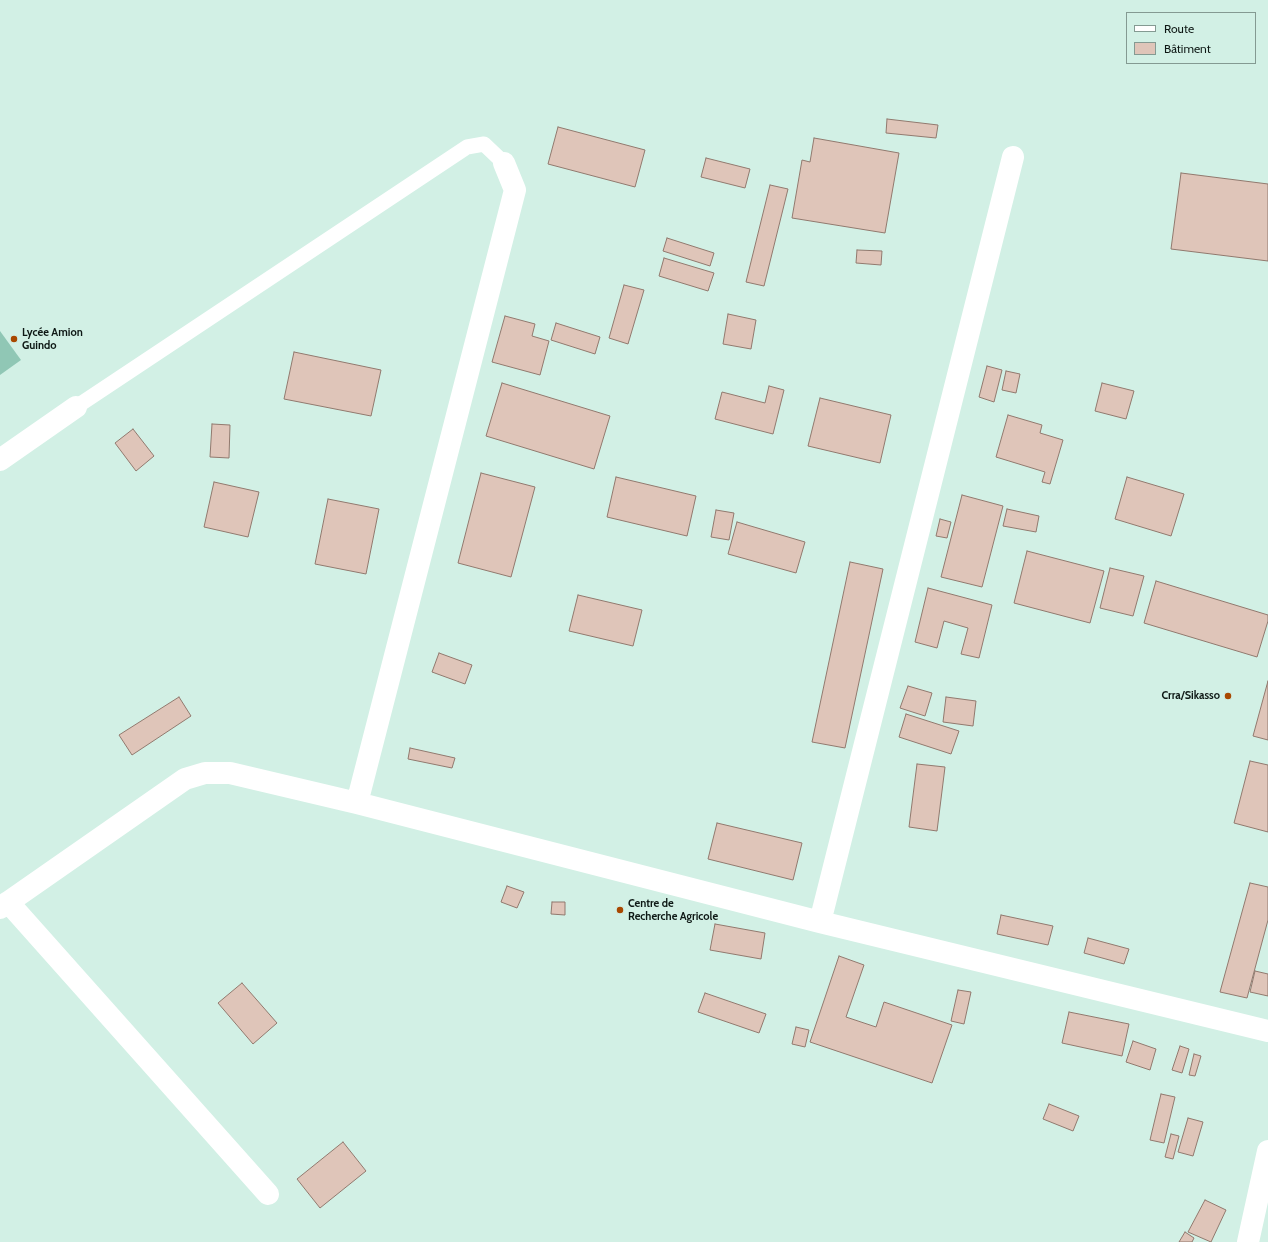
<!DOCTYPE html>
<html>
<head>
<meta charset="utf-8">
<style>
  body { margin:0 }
  #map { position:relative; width:1268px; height:1242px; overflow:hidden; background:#d2f0e5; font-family:Cabin,sans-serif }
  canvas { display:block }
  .legend { position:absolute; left:1126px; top:12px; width:130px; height:52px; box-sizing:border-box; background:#d2f0e5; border:1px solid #849a92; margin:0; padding:5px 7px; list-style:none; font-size:12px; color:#0e1815 }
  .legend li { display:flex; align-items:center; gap:8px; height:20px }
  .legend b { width:20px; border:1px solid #849a92 }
</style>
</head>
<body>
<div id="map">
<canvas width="1268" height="1242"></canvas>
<ul class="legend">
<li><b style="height:5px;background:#fff"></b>Route</li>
<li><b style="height:11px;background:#dfc5b9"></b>Bâtiment</li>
</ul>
</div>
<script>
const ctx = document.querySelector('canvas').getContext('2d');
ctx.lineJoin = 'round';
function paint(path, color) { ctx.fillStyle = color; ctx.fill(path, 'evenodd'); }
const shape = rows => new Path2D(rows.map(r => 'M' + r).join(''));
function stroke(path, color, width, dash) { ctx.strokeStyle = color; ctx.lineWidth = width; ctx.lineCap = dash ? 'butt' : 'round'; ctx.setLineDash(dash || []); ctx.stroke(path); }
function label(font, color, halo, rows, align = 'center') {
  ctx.font = font + ' Cabin,sans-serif'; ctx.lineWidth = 4; ctx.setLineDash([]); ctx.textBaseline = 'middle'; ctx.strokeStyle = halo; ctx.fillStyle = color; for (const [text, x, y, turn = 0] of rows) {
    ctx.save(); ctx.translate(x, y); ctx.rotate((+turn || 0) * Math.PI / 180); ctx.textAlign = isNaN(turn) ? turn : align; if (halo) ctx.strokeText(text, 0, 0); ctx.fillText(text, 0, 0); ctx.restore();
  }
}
const green = shape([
  [0,331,21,360,0,375]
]);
const building = shape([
  [887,119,938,125,936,138,886,133,887,119],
  [558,127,645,150,635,187,548,164,558,127],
  [814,138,899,153,885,233,792,218,802,160,810,162,814,138],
  [706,158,750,169,745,188,701,177,706,158],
  [1181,173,1268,184,1268,261,1171,249,1181,173],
  [770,185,788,189,764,286,746,282,770,185],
  [667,238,714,253,710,266,663,251,667,238],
  [857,250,882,251,881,265,856,263,857,250],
  [664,258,714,273,708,291,659,276,664,258],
  [624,285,644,290,628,344,609,338,624,285],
  [728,314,756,320,751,349,723,344,728,314],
  [505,316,535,324,532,336,549,341,540,375,492,362,505,316],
  [556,323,600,337,595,354,551,340,556,323],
  [294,352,381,370,371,416,284,399,294,352],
  [987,366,1002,370,994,402,979,397,987,366],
  [1006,371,1020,374,1016,393,1002,390,1006,371],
  [502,383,610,416,594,469,486,436,502,383],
  [1102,383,1134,391,1126,419,1095,411,1102,383],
  [769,386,784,390,773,434,715,419,722,392,765,403,769,386],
  [820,398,891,415,880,463,808,446,820,398],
  [1008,415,1042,425,1040,433,1063,440,1050,484,1042,482,1045,472,996,457,1008,415],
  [212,424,230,425,229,458,210,457,212,424],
  [133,429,154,456,136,471,115,443,133,429],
  [481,473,535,487,511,577,458,563,481,473],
  [616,477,696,496,687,536,607,517,616,477],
  [1127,477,1184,494,1171,536,1115,519,1127,477],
  [214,482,259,492,248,537,204,527,214,482],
  [962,495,1003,506,982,587,941,577,962,495],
  [328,499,379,509,366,574,315,564,328,499],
  [1007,509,1039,516,1036,532,1003,526,1007,509],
  [716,510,734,513,729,540,711,537,716,510],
  [940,519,951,522,947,538,936,536,940,519],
  [737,522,805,542,796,573,728,554,737,522],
  [1027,551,1104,571,1090,623,1014,603,1027,551],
  [850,562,883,569,845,748,812,742,850,562],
  [1110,568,1144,576,1133,616,1100,608,1110,568],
  [1156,581,1268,615,1268,621,1257,657,1144,623,1156,581],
  [928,588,992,605,979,658,961,654,968,628,944,621,937,648,915,642,928,588],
  [578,595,642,610,633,646,569,631,578,595],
  [439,653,472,665,465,684,432,672,439,653],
  [1268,681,1268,740,1253,736,1268,681],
  [908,686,932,693,925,716,900,708,908,686],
  [179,697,191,716,132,755,119,735,179,697],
  [946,697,976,701,973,726,943,722,946,697],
  [906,714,959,731,951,754,899,737,906,714],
  [410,748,455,758,452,768,408,759,410,748],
  [1250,761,1268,765,1268,832,1234,823,1250,761],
  [917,764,945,767,937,831,909,827,917,764],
  [717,823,802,843,793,880,708,859,717,823],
  [1250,883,1268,887,1268,920,1247,998,1220,992,1250,883],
  [507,886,524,892,517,908,501,902,507,886],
  [552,902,565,902,565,915,551,914,552,902],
  [1001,915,1053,926,1048,945,997,934,1001,915],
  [715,924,765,933,761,959,710,950,715,924],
  [1088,938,1129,949,1124,964,1084,953,1088,938],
  [839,956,864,965,846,1017,876,1027,884,1002,952,1025,932,1083,810,1042,839,956],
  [1255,971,1268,974,1268,996,1250,992,1255,971],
  [242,983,277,1023,253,1044,218,1003,242,983],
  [958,990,971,992,964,1024,951,1021,958,990],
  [705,993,766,1014,759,1033,698,1012,705,993],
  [1069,1012,1129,1024,1122,1056,1062,1043,1069,1012],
  [796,1027,809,1030,805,1047,792,1044,796,1027],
  [1133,1041,1156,1049,1150,1070,1126,1062,1133,1041],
  [1180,1046,1189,1049,1182,1073,1172,1070,1180,1046],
  [1194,1054,1201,1056,1195,1076,1189,1075,1194,1054],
  [1161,1094,1175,1097,1164,1143,1150,1140,1161,1094],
  [1049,1104,1079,1116,1073,1131,1043,1119,1049,1104],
  [1188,1118,1203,1122,1193,1156,1178,1152,1188,1118],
  [1171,1134,1179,1136,1173,1159,1165,1157,1171,1134],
  [343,1142,366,1171,320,1208,297,1179,343,1142],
  [1205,1200,1226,1210,1211,1242,1188,1232,1205,1200],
  [1185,1232,1194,1238,1192,1242,1179,1242,1185,1232]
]);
const lane = shape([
  [76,407,467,147,484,144,504,163]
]);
const street = shape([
  [0,460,76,407],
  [357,803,515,190,504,163],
  [8,902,268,1194],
  [0,908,185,779,205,773,230,773,357,803,820,922,1268,1031],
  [820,922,1013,157]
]);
const secondary = shape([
  [1248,1242,1268,1151]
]);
const markers = [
  [14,339,4,"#a84800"],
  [1228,696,4,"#a84800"],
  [620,910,4,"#a84800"]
];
const poiNames = [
  ["Lycée Amion",22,333],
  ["Guindo",22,346],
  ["Crra/Sikasso",1220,696,"right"],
  ["Centre de",628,904],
  ["Recherche Agricole",628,917]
];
paint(green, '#90c7b5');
paint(building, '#dfc5b9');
stroke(building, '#91796e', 1);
stroke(lane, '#fff', 15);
stroke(street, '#fff', 22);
stroke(secondary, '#fff', 22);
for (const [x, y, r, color] of markers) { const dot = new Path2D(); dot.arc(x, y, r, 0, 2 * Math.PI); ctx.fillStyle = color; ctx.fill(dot); stroke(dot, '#d2f0e5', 1.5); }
label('bold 11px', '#0e1815', '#d2f0e5', poiNames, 'left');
</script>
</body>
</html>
